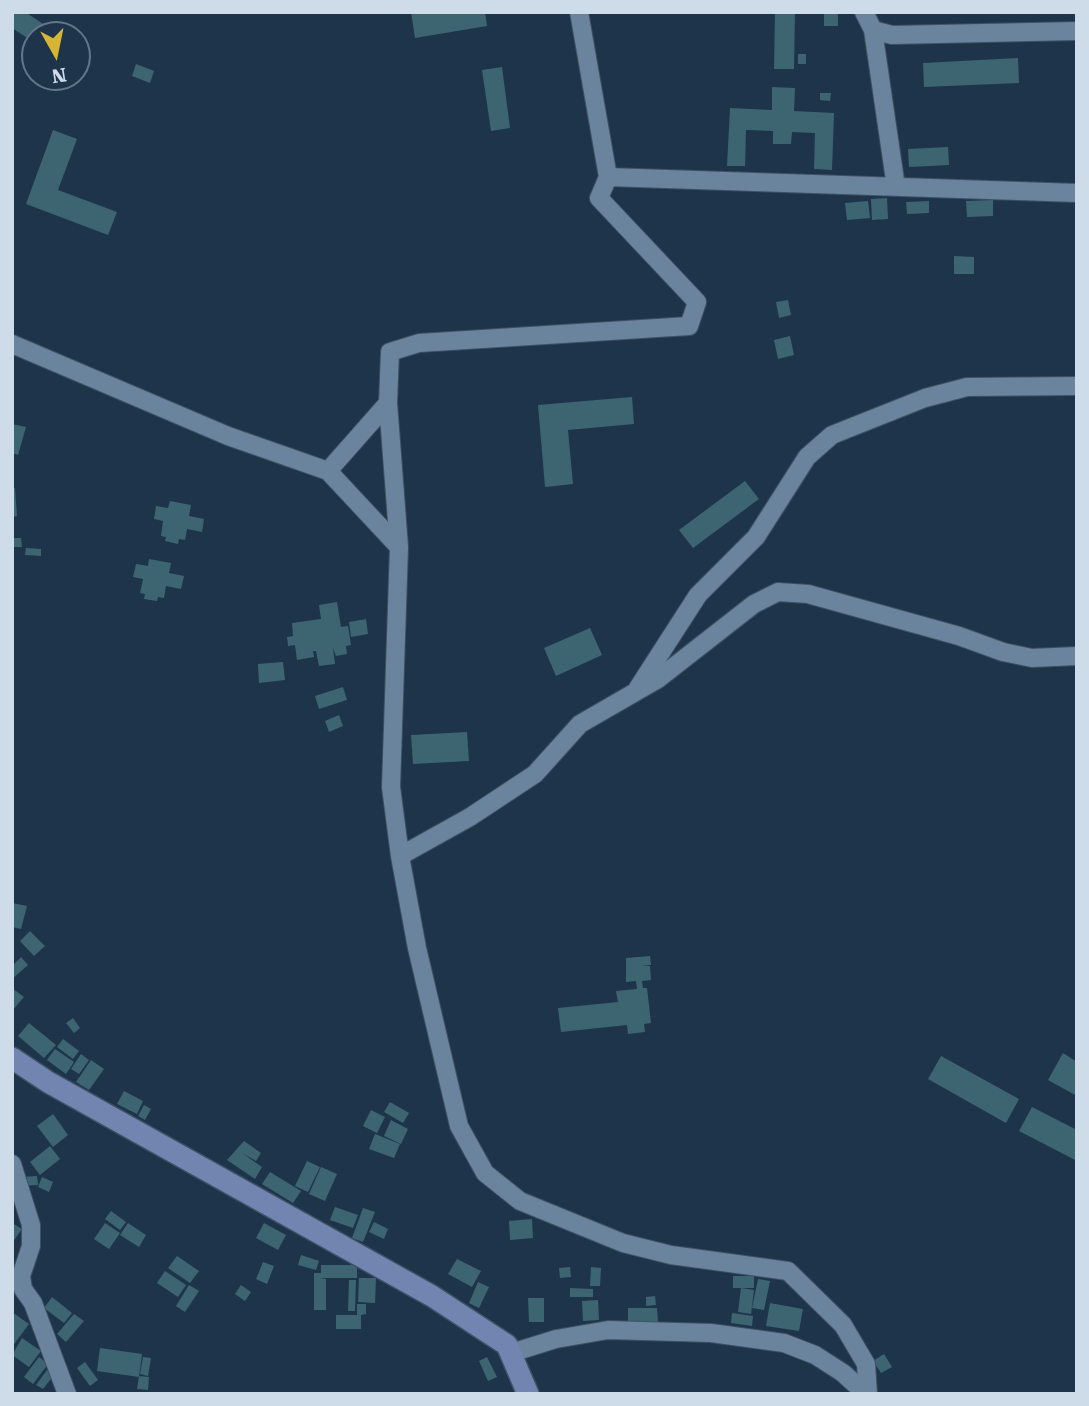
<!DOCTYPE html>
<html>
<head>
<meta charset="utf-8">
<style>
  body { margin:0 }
  #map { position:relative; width:1089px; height:1406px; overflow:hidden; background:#1e344a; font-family:"Roboto Serif",serif }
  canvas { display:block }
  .frame { position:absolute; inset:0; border:14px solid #cedbe9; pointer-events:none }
  .north { position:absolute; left:21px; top:21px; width:70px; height:70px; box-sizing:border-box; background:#1e344a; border:2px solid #64778a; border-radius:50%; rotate:171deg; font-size:19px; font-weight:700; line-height:28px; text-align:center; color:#cedbe9 }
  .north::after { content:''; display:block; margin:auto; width:24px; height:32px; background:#d6b534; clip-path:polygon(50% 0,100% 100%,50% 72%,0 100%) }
</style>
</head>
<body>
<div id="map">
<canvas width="1089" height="1406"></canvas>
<div class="frame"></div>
<div class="north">N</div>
</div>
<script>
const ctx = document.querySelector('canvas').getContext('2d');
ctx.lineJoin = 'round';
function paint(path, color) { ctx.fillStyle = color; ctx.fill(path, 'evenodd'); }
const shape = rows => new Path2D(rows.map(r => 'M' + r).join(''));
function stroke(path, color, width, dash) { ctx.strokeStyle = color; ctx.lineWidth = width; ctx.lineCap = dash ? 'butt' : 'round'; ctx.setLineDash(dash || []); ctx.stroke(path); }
const building = shape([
  [12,12,25,12,57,33,35,35,35,43,12,28],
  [411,12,485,12,487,26,415,38],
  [775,12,795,12,794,69,774,69],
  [824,12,838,12,838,26,824,26],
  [798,54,806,54,806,64,798,64],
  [1018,58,1019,83,924,87,923,63],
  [136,64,154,71,150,83,132,76],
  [502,67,510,128,491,131,482,70],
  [772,87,795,88,794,111,834,113,832,170,814,169,815,133,792,132,791,144,773,144,773,131,746,130,745,166,727,166,730,108,772,110],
  [820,93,831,93,830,101,820,100],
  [53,130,77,139,58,190,117,212,108,235,26,204],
  [948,147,949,165,909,167,908,149],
  [887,198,888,219,872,220,871,199],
  [993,200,993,216,967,217,966,201],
  [868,201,870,218,847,220,845,203],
  [929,201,929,213,907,214,906,202],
  [954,256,974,257,974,274,954,274],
  [788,300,791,315,779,318,776,302],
  [790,336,794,355,778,359,774,340],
  [632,397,634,424,568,430,573,484,545,487,538,405],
  [12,424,26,427,18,455,12,453],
  [745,481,759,499,693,548,679,530],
  [12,488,15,488,17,516,12,517],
  [170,501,191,505,189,516,204,519,202,532,187,529,185,540,179,539,178,544,165,541,166,537,161,536,163,521,154,519,156,506,168,508],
  [12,538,21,538,22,547,12,547],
  [26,548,41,549,41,556,25,555],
  [149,559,171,563,169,573,184,576,181,589,166,586,164,598,158,597,157,601,144,599,145,594,140,593,143,579,133,577,136,564,148,566],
  [337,602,341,627,348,626,351,645,346,646,347,654,336,656,333,648,335,664,319,666,316,651,313,651,314,657,297,660,295,645,288,646,287,637,293,636,292,623,321,619,319,605],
  [366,619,368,634,351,637,349,622],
  [590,628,602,655,556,676,544,648],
  [283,662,285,680,259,683,258,664],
  [343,687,347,700,319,709,315,696],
  [339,715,343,726,329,732,325,721],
  [467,732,469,761,413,764,411,735],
  [12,903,27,906,21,929,12,927],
  [30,931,45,946,34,956,20,941],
  [650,956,651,965,641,966,650,966,651,980,642,981,643,988,647,988,651,1023,644,1024,645,1032,628,1034,627,1025,561,1032,558,1008,618,1002,616,991,637,989,636,981,626,982,626,958],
  [21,957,28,965,12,979,12,966],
  [12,988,24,997,12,1011],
  [73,1018,80,1028,74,1033,66,1023],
  [29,1023,56,1045,44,1058,18,1036],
  [63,1039,79,1051,73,1059,57,1047],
  [55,1049,74,1062,66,1074,47,1060],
  [1063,1053,1077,1062,1077,1096,1048,1080],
  [81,1054,89,1060,79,1074,71,1069],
  [941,1056,1019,1099,1006,1123,928,1079],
  [91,1060,104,1069,89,1090,76,1082],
  [124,1091,143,1101,137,1114,117,1104],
  [390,1102,409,1113,403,1123,384,1112],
  [144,1105,151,1109,145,1120,138,1116],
  [1032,1107,1077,1130,1077,1161,1019,1131],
  [371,1110,385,1117,377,1133,363,1126],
  [53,1114,68,1135,53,1147,37,1126],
  [391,1120,408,1129,401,1144,384,1136],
  [375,1134,400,1144,394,1158,369,1149],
  [244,1141,261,1153,256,1161,242,1153,262,1167,255,1179,227,1160],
  [50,1146,60,1159,40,1175,30,1162],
  [307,1161,320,1167,308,1192,295,1186],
  [321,1167,337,1174,325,1201,309,1194],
  [270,1172,301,1191,293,1203,262,1184],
  [37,1176,38,1185,22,1186,21,1177],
  [42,1177,53,1182,49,1192,38,1187],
  [335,1207,358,1215,353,1228,330,1220],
  [363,1208,375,1212,363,1242,352,1238],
  [111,1211,126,1222,120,1230,105,1219],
  [532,1219,533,1238,510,1240,509,1221],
  [374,1222,388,1229,384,1239,369,1232],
  [12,1223,22,1229,12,1243],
  [105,1223,120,1233,109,1249,94,1239],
  [128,1223,146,1235,139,1247,120,1235],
  [264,1223,286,1235,278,1250,256,1238],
  [301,1255,319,1261,316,1270,298,1265],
  [177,1256,199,1271,190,1283,168,1268],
  [457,1259,481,1271,472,1287,448,1274],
  [263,1262,274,1266,267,1284,256,1279],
  [321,1265,357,1265,357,1278,320,1278,326,1279,326,1310,314,1310,314,1273,321,1273],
  [570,1267,571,1277,560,1278,559,1268],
  [591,1267,601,1268,600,1286,590,1286],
  [165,1271,186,1285,178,1297,157,1283],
  [733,1276,754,1276,754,1288,733,1288],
  [359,1278,376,1278,375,1303,358,1302],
  [758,1279,770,1281,764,1310,752,1308],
  [349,1280,356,1280,355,1311,348,1311],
  [478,1282,489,1287,479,1308,469,1303],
  [189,1285,199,1291,185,1312,176,1306],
  [241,1285,251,1292,245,1301,235,1294],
  [570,1288,593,1289,593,1297,570,1297],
  [741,1288,754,1290,751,1314,738,1312],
  [655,1296,656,1305,646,1306,646,1297],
  [52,1297,72,1313,64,1323,44,1308],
  [528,1298,544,1298,544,1322,529,1322],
  [598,1300,599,1320,583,1321,582,1301],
  [770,1303,803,1309,799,1331,766,1326],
  [357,1304,366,1304,366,1314,361,1315,361,1329,336,1329,336,1315,357,1315],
  [628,1308,657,1308,658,1322,628,1322],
  [12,1312,29,1324,12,1347],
  [732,1313,753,1316,752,1326,731,1323],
  [74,1314,84,1321,66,1342,57,1334],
  [22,1338,41,1351,29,1367,12,1355],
  [100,1348,142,1354,139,1377,97,1371],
  [884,1354,892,1367,881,1373,873,1361],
  [39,1357,48,1364,33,1384,24,1377],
  [143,1357,151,1358,148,1376,140,1374],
  [487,1357,497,1377,488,1381,479,1361],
  [85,1362,98,1380,90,1386,77,1368],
  [47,1370,54,1375,43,1389,36,1385],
  [139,1376,149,1377,148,1390,137,1389]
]);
const street = shape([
  [579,12,608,177],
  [864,12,873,30,892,35,1077,31],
  [873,30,896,187],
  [12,344,228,436,328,471,399,547],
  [388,403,399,547,391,787,400,856,417,948,459,1126,485,1173,520,1201,623,1243,671,1255,788,1271,843,1325,866,1364,868,1394],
  [328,471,388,403,390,352,419,343,689,326,697,302,599,198,608,177,1077,193],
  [638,688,698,595,756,537,807,457,832,435,925,398,967,387,1077,386],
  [400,856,470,817,535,774,580,724,658,679,754,604,778,592,808,594,959,636,1003,652,1032,658,1077,656],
  [12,1164,31,1225,31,1246,21,1276,23,1289,33,1303,67,1394],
  [511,1353,556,1339,608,1330,711,1333,784,1343,815,1355,843,1373,866,1394]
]);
const secondary = shape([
  [12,1058,48,1082,432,1296,507,1345,528,1394]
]);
paint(building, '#3d6571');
stroke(street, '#3e5164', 20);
stroke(secondary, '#3e5164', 24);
stroke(street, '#6b849e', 18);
stroke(secondary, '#7284b0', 21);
</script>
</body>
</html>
